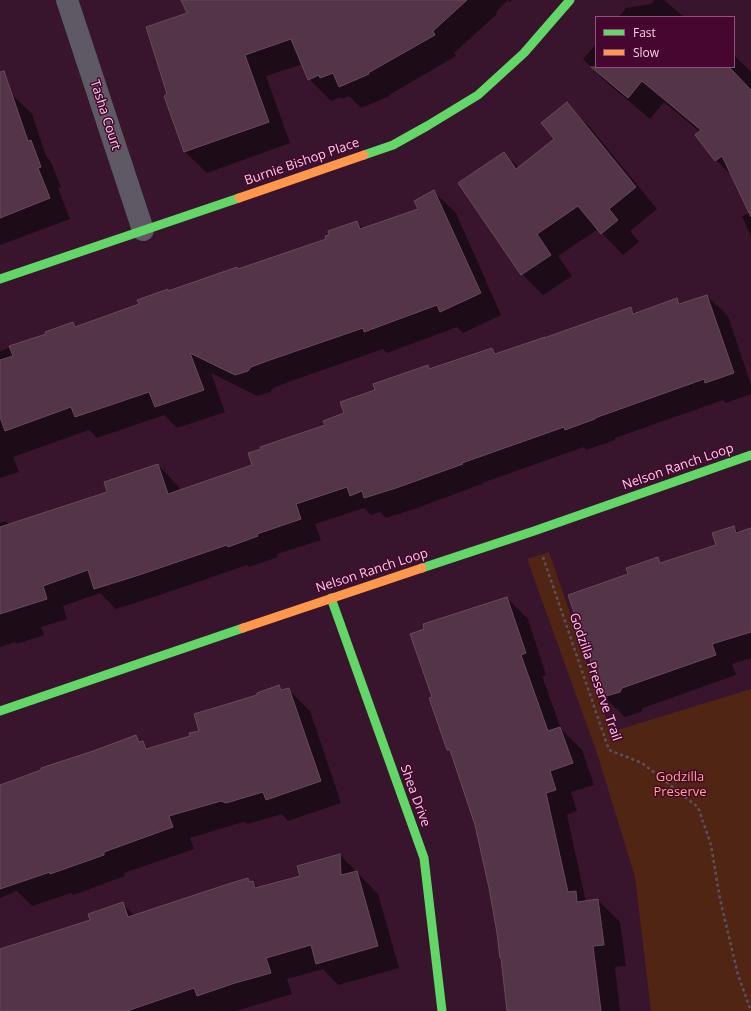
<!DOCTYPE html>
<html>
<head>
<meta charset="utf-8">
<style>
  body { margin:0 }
  #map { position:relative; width:751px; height:1011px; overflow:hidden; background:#38152c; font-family:"Open Sans",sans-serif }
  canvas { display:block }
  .legend { position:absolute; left:595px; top:16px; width:140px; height:52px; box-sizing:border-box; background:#470630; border:1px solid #8d5677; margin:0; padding:5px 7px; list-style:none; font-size:12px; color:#f6cee2 }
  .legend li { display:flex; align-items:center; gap:8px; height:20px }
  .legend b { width:20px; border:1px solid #8d5677 }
</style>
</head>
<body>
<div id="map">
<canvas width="751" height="1011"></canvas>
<ul class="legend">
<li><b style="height:5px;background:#63d668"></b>Fast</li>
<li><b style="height:5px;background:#ff974d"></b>Slow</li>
</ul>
</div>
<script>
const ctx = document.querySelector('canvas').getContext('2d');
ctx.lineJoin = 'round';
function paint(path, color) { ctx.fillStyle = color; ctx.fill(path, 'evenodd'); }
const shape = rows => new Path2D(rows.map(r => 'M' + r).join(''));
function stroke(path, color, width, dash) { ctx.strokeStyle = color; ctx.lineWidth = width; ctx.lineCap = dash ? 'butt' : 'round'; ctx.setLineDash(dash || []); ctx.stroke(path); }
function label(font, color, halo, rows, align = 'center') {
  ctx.font = font + ' "Open Sans",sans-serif'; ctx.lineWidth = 3; ctx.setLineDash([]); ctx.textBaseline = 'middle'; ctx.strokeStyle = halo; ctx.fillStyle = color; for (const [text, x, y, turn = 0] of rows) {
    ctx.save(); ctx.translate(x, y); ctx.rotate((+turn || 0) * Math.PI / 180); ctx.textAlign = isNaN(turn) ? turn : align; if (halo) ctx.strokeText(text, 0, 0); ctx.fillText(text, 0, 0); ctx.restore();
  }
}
const green = shape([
  [549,552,611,732,751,689,751,1011,651,1011,635,877,597,753,527,559]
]);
const shadow = shape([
  [182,0,512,0,510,2,508,0,496,12,497,14,454,53,456,56,389,95,390,96,361,108,349,96,342,99,340,97,331,101,309,79,303,64,266,76,290,143,207,173,185,152,165,96,169,95,189,14],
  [654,0,664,0,684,17,619,17,626,8,651,4],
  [596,44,596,67,734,67,734,55,751,72,751,237,742,216,750,213,733,177,716,160,696,135,700,132,664,102,650,119,605,81,583,59],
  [4,87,32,114,46,156,51,162,61,187,58,188,70,219,0,245,0,88],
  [567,104,588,125,657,209,630,231,639,242,623,255,598,229,558,256,572,276,543,295,522,274,504,153,519,168,555,139],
  [434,192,456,213,501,315,463,333,457,327,387,353,383,349,291,381,273,388,270,392,257,396,211,373,225,412,177,428,164,415,97,438,89,430,13,457,19,472,0,478,0,351,47,334,73,323,77,327,140,304,167,290,169,292,327,240,357,222,364,229,419,209],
  [707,296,728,316,751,385,751,394,726,403,723,400,615,438,615,440,586,450,584,447,482,483,482,484,417,508,386,518,380,512,371,515,364,508,315,524,321,540,277,554,278,557,249,567,247,565,157,596,116,609,100,593,63,606,67,619,41,627,44,635,16,644,15,642,0,647,0,523,6,521,9,525,108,492,158,465,178,486,180,491,253,466,326,425,345,414,377,391,427,366,431,370,492,349,498,354,544,338,545,339,631,308,636,314,676,299,682,304],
  [734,527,740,533,751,530,751,658,732,664,736,675,643,708,641,712,625,717,604,697,629,574,657,558,662,563,717,546],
  [507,598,528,619,546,675,542,676,561,729,582,750,594,785,571,792,577,811,567,815,586,902,598,900,620,922,626,966,615,967,620,1011,508,1011,502,959,501,958,498,933,490,887,476,825,452,754,448,750,433,698],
  [279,686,283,691,288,689,310,711,341,803,288,821,282,814,248,824,243,822,190,838,194,849,124,873,125,876,73,895,71,893,32,906,17,891,0,898,0,786,136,736,149,749,191,737,259,696],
  [340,855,378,894,399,968,338,985,323,969,287,979,292,994,236,1011,214,1011,213,1010,210,1011,54,1011,91,920,122,903,135,916,247,879,250,882,252,882,259,888,301,877]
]);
const building = shape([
  [181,0,467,0,433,31,435,35,368,73,369,74,339,87,333,73,320,78,319,75,308,80,291,39,245,55,269,122,184,152,164,96,167,94,146,27,187,13,181,0],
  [591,67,729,67,751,90,751,217,722,156,715,161,695,135,701,130,642,81,628,98,591,67],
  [4,71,28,141,31,140,41,167,38,168,50,198,0,218,0,72,4,71],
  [567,102,636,187,609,209,618,220,601,234,578,206,537,234,551,255,521,275,458,183,504,152,516,169,554,139,541,123,567,102],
  [434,190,481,293,440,312,437,305,364,332,363,328,270,360,251,367,248,371,235,375,190,353,204,390,155,407,149,392,75,417,71,407,5,431,0,417,0,360,13,356,9,346,46,334,45,332,73,322,75,327,139,304,137,300,168,289,168,291,237,267,238,269,326,239,325,236,329,235,328,231,357,221,360,229,418,209,414,201,434,190],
  [707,295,734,373,705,383,704,379,595,418,595,419,565,430,564,427,462,463,463,464,396,488,364,498,362,491,350,496,347,487,296,504,301,519,257,534,258,536,228,547,227,545,136,576,94,589,88,570,43,586,47,599,0,614,0,527,107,492,104,482,158,464,168,494,252,465,248,453,261,449,260,447,325,425,323,421,344,413,340,402,375,390,373,384,428,365,429,369,492,348,495,354,545,337,544,338,631,307,633,314,677,298,679,304,707,295],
  [734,526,736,533,751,528,751,632,712,644,716,655,622,688,620,692,603,697,568,595,628,574,626,568,658,557,660,563,716,545,712,533,734,526],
  [507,597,526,653,521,655,548,731,560,727,573,763,550,771,556,790,546,793,568,892,576,891,577,902,598,899,604,945,593,946,601,1011,507,1011,501,958,500,958,497,933,489,888,475,825,450,750,447,750,429,698,432,697,410,634,424,629,423,624,507,597],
  [279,685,281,690,289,688,321,781,266,800,263,792,226,803,221,801,169,816,173,827,104,852,104,855,50,874,50,872,0,889,0,785,41,770,41,768,93,751,136,735,139,742,143,741,146,749,190,736,189,733,199,731,194,714,257,695,257,693,279,685],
  [340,854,341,875,357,871,378,946,316,964,311,945,266,958,271,973,235,983,197,996,194,988,127,1011,0,1011,0,949,90,920,88,914,123,902,128,917,228,884,248,878,249,882,253,881,255,888,300,876,297,866,340,854]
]);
const path = shape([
  [543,557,609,750,642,763,698,807,711,845,720,899,738,975,751,1011]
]);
const street = shape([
  [67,0,143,230]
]);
const fast = shape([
  [364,155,393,145,427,126,478,95,524,53,570,0],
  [0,279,239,198],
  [422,568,534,531,751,455],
  [331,598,424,858,442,1011],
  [0,711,243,628]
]);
const slow = shape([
  [239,198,364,155],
  [243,628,422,568]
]);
const streetNames = [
  ["Tasha Court",105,115,72],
  ["Burnie Bishop Place",302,162,-19],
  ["Nelson Ranch Loop",678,467,-19],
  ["Nelson Ranch Loop",372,571,-18],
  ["Godzilla Preserve Trail",595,677,71],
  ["Shea Drive",415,796,70]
];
const parkNames = [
  ["Godzilla",680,777],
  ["Preserve",680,792]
];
paint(green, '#512514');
paint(shadow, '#0007');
paint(building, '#543548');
stroke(building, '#684a5c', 1);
stroke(path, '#5d505e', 2.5, [3, 3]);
stroke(street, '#5e5965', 22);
stroke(fast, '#63d668', 9);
stroke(slow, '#ff974d', 9);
label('13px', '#f6cee2', '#470630', streetNames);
label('13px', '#fea97f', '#470630', parkNames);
</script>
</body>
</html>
